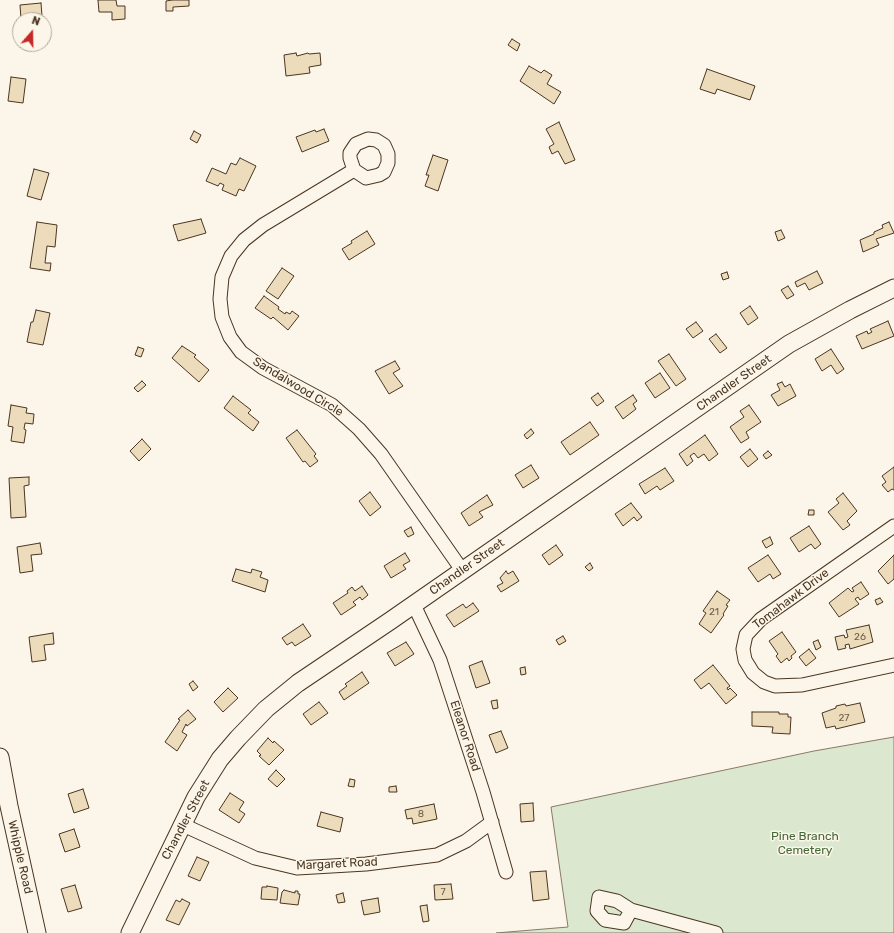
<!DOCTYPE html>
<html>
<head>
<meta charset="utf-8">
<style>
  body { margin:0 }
  #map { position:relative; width:894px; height:933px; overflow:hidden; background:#fbf6e9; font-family:Rubik,sans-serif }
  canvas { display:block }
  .north { position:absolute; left:12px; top:12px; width:40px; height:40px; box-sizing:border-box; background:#fbf6e9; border:1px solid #b4a999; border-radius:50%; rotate:20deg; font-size:11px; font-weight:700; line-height:16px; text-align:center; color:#4a3520 }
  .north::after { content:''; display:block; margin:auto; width:14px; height:18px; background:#c62828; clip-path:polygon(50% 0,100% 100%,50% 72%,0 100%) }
</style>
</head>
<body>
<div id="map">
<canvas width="894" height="933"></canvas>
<div class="north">N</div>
</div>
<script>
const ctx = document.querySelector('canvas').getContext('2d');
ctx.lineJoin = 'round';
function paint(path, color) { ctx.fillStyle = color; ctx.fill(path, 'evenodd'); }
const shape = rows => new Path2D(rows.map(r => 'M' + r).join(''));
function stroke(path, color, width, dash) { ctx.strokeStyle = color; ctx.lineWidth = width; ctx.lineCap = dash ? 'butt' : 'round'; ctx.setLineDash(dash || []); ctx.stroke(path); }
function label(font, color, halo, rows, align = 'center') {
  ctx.font = font + ' Rubik,sans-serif'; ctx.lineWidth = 3; ctx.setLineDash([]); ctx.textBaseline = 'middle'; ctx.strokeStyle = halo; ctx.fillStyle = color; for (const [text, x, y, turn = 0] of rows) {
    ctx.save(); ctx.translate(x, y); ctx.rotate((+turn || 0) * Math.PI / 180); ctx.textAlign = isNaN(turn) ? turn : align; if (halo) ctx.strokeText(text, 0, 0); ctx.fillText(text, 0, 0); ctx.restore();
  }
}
const green = shape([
  [894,737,894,933,496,933,568,927,551,807,814,751,894,737]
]);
const building = shape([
  [98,0,116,0,117,6,125,6,125,19,112,20,112,12,99,12,98,0],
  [172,0,189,0,189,6,173,7,173,11,166,11,166,1,172,0],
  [41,3,42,16,21,19,20,5,41,3],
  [512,39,520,44,517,51,508,45,512,39],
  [296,53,297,56,308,53,309,54,320,53,321,65,309,67,310,73,286,76,284,55,296,53],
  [529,66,541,73,544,70,552,75,547,84,561,92,554,104,520,81,529,66],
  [707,69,755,86,750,100,717,89,715,94,700,89,707,69],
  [11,77,26,79,23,103,8,101,11,77],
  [559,122,575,160,565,164,558,151,552,154,549,147,554,144,546,129,559,122],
  [324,129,329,141,302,152,296,137,315,130,316,132,324,129],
  [194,131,201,135,197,143,190,139,194,131],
  [433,155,448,160,438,191,425,186,429,175,426,175,433,155],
  [240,158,256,166,244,191,239,189,236,196,222,190,224,185,220,183,218,186,206,181,212,168,226,174,231,163,236,165,240,158],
  [34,169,49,173,41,200,27,196,34,169],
  [201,219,206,233,178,241,173,225,201,219],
  [37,222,57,225,55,247,47,246,45,263,51,263,50,271,30,268,37,222],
  [889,222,894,233,876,239,879,245,863,252,860,240,874,234,874,232,883,228,882,225,889,222],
  [781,230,785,238,778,241,775,232,781,230],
  [367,231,375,244,349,260,342,249,352,243,351,241,367,231],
  [282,268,294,276,278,299,266,291,282,268],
  [817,271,823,283,809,290,805,283,797,287,795,282,817,271],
  [727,272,729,278,723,280,721,274,727,272],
  [788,286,794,295,787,299,781,290,788,286],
  [264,296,279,307,278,309,285,314,286,312,290,314,292,311,299,316,288,330,273,317,271,319,255,308,264,296],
  [750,306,758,318,748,325,740,313,750,306],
  [36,310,50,313,43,345,27,342,31,322,33,322,36,310],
  [888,321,894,336,862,349,856,336,867,331,868,334,872,332,870,329,888,321],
  [696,322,703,331,693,338,686,329,696,322],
  [716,334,727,348,720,353,709,339,716,334],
  [182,346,196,355,194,357,209,370,199,382,172,358,182,346],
  [138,347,144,349,141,357,135,355,138,347],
  [831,349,844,369,837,374,831,365,822,371,815,359,831,349],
  [669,354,686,379,676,386,658,361,669,354],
  [395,361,400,369,393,373,403,386,389,394,375,371,395,361],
  [660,373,670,388,655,398,645,383,660,373],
  [142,381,146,385,138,392,134,388,142,381],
  [782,382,785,387,790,384,796,396,778,406,771,395,780,390,777,384,782,382],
  [598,393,604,401,597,406,591,398,598,393],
  [633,395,637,401,633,404,636,409,623,419,615,407,633,395],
  [233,396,251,410,248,413,259,422,253,431,224,408,233,396],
  [11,405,27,408,26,413,34,414,33,424,25,423,24,429,26,430,24,443,11,441,13,427,8,426,11,405],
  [749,405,761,422,746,432,749,438,741,443,730,427,744,417,740,411,749,405],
  [590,422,599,435,570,455,561,442,590,422],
  [531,429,534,433,527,439,524,435,531,429],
  [297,430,316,454,314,456,318,461,310,467,305,461,303,462,286,438,297,430],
  [705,435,718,454,709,461,704,454,698,458,694,453,690,456,693,461,687,466,679,454,705,435],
  [142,439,151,449,139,461,130,451,142,439],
  [750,449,758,459,748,467,740,457,750,449],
  [768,451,772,455,766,459,763,455,768,451],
  [531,465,539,478,523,488,515,475,531,465],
  [894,467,894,490,892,489,888,492,882,485,886,482,882,476,894,467],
  [665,468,674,481,660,490,657,486,645,494,639,484,665,468],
  [29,477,29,485,24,486,26,517,11,518,9,478,29,477],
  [370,492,381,507,370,516,359,501,370,492],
  [843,493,857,511,847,521,850,525,843,530,828,512,839,503,836,499,843,493],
  [487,495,493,505,479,512,483,517,469,526,461,513,487,495],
  [631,503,642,517,637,521,634,517,623,526,615,514,631,503],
  [809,510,814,510,814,515,808,515,809,510],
  [809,526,821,544,815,549,811,544,799,552,790,538,809,526],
  [411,527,414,534,408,537,404,531,411,527],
  [770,537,773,544,766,548,762,541,770,537],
  [40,543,42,554,31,555,33,571,20,573,17,547,40,543],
  [556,545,563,555,549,565,542,555,556,545],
  [405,553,410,561,403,565,406,569,391,578,384,566,405,553],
  [768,555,781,574,773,579,770,574,758,582,748,568,768,555],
  [894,555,894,579,888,584,878,571,894,555],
  [590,563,593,568,589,571,585,567,590,563],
  [236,569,251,573,252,569,262,572,260,577,268,580,265,592,232,581,236,569],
  [506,571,508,574,513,571,519,581,501,592,497,586,503,583,500,578,506,571],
  [861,582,869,594,860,600,858,597,855,599,859,604,839,617,829,603,848,588,852,592,854,591,852,588,861,582],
  [362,586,368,595,362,600,360,597,353,602,356,605,341,615,333,603,348,593,347,591,352,587,355,591,362,586],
  [717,591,730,600,726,605,728,606,723,614,724,615,711,633,699,624,706,613,703,611,717,591],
  [880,598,883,602,877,605,875,600,880,598],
  [473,603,479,611,454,627,446,615,463,604,466,608,473,603],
  [303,624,311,636,295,646,292,642,287,645,282,638,303,624],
  [869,625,873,642,850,649,849,644,845,645,846,648,838,650,835,637,844,635,845,638,848,637,846,630,869,625],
  [782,632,796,652,791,656,792,658,789,661,787,658,781,663,776,656,778,654,769,641,782,632],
  [53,633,54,644,44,645,46,660,32,662,29,637,53,633],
  [563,636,566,641,559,645,556,640,563,636],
  [818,640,821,647,816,650,813,642,818,640],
  [406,642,414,654,395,666,387,653,406,642],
  [809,649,816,658,806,666,799,657,809,649],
  [482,661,490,683,476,688,469,666,482,661],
  [713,665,730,686,727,688,728,690,730,688,737,695,726,704,709,683,701,689,694,680,713,665],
  [525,667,526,674,521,675,520,668,525,667],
  [362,672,369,683,344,700,339,692,347,686,345,684,362,672],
  [193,681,198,687,193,691,189,684,193,681],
  [228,688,238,698,223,712,214,702,228,688],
  [497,700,498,708,493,709,491,701,497,700],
  [319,702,328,713,311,725,303,714,319,702],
  [860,703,865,722,836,729,835,726,826,728,822,713,836,708,836,706,845,704,846,706,860,703],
  [188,710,196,719,187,726,186,724,182,732,187,735,177,751,165,742,180,720,178,719,188,710],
  [752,712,779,712,779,714,788,714,788,717,791,717,790,734,772,733,773,727,752,726,752,712],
  [501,731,508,748,496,753,489,735,501,731],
  [268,738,273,743,274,741,284,750,269,765,259,756,261,755,257,751,268,738],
  [276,770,285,779,277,787,268,779,276,770],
  [350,779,355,780,354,787,348,786,350,779],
  [396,786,397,792,389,792,389,787,396,786],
  [83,789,89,808,74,813,68,794,83,789],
  [230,793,244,802,239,810,245,814,239,823,219,810,230,793],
  [533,803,534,821,521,822,520,804,533,803],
  [434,804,437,819,413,824,412,818,407,819,405,810,434,804],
  [321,812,343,818,340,832,317,826,321,812],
  [74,829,80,847,65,852,59,834,74,829],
  [197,857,209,862,200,881,188,876,197,857],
  [546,871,549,899,533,901,530,872,546,871],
  [451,884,453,899,435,900,434,885,451,884],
  [75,885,82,908,68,912,61,889,75,885],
  [267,886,278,888,277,900,261,899,262,887,267,887,267,886],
  [284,890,295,893,295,891,298,891,298,894,300,894,298,905,280,903,282,892,284,890],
  [343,893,345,902,338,903,336,895,343,893],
  [378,898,380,912,364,915,361,901,378,898],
  [182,899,190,903,179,925,166,920,176,900,180,902,182,899],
  [427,905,429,921,423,922,420,906,427,905]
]);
const minor = shape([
  [354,170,350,158,350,153,356,144,368,139,376,140,384,145,388,154,388,163,384,172,379,175,366,178,354,170,263,225,244,240,231,256,222,277,220,299,222,317,230,337,241,352,263,368,332,405,359,429,381,454,462,570],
  [894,526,761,619,746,635,743,649,745,660,753,673,764,682,775,686,802,685,894,665],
  [414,605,440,660,483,792,506,872],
  [181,824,255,858,297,868,366,864,437,855,466,841,492,822],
  [631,910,624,923,605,920,597,911,599,897,617,901,631,910,716,933]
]);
const major = shape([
  [0,757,9,806,37,933],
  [130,933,196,797,220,759,238,738,266,709,298,683,390,621,789,344,850,310,894,288]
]);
const numberNames = [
  ["21",714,612],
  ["26",860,637],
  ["27",844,718],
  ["8",421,814],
  ["7",443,892]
];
const streetNames = [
  ["Chandler Street",734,383,-35],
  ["Sandalwood Circle",298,387,31],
  ["Chandler Street",467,567,-35],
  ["Tomahawk Drive",791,599,-37],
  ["Eleanor Road",465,736,72],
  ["Chandler Street",186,820,-62],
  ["Whipple Road",20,857,77],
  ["Margaret Road",337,864,-3]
];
const parkNames = [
  ["Pine Branch",805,837],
  ["Cemetery",805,851]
];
paint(green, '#dce7d0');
stroke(green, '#887966', 1);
paint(building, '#ecdcbc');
stroke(building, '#4a3520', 1);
stroke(minor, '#4a3520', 15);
stroke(major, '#4a3520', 19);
stroke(minor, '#fbf6e9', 13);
stroke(major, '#fbf6e9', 17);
label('10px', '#725f47', null, numberNames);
label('12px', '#4a3520', '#fbf6e9', streetNames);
label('12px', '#436837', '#fbf6e9', parkNames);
</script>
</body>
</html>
